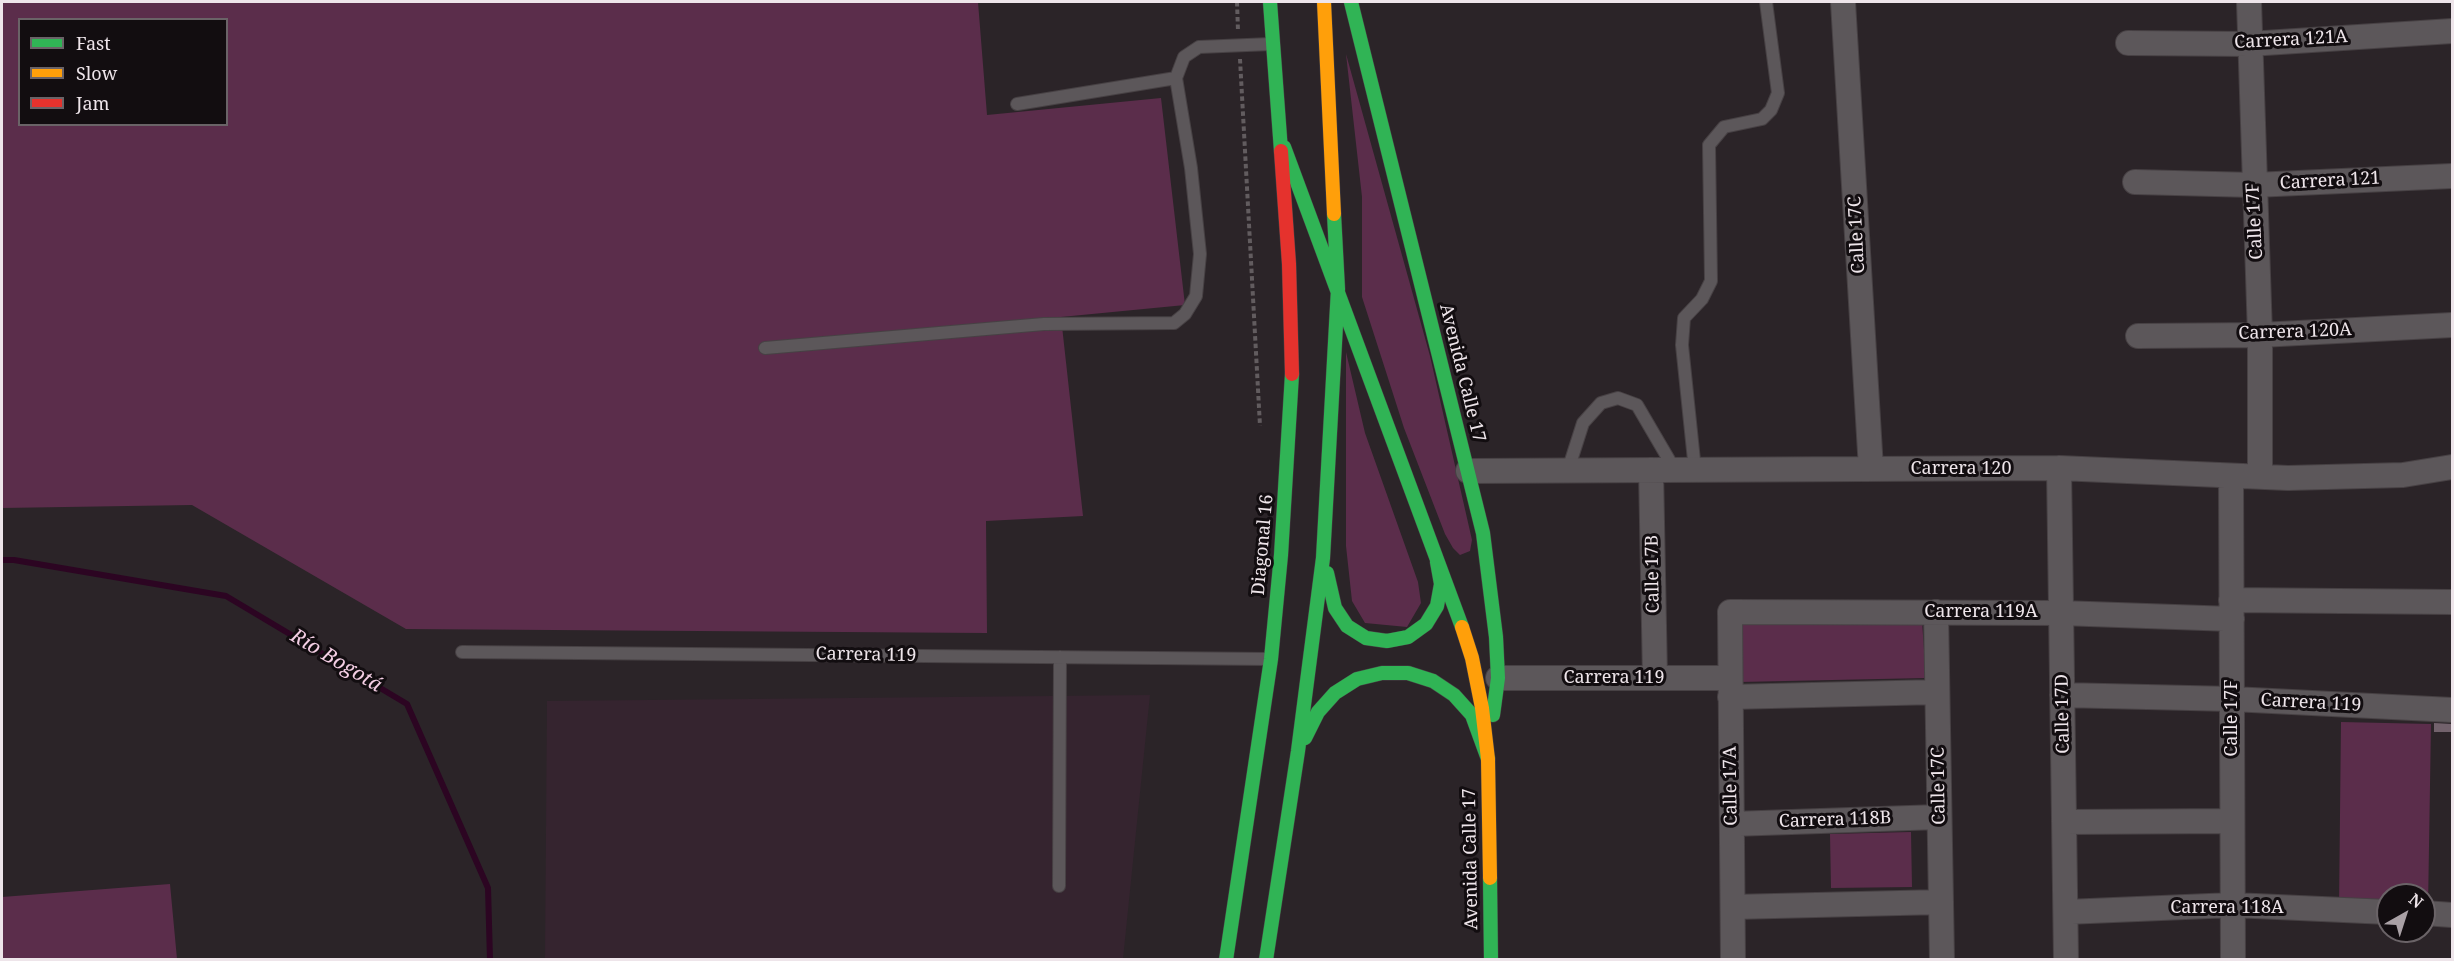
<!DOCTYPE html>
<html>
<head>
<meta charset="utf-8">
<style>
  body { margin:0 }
  #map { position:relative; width:2454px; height:961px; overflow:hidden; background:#2b2428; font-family:"Noto Serif",serif }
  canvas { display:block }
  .frame { position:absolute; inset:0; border:3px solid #eee5ea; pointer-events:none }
  .legend { position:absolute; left:18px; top:18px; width:210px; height:108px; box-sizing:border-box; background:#120d10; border:2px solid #6a6367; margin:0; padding:8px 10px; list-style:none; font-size:18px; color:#eee5ea }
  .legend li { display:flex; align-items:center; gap:12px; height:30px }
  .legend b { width:30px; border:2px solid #6a6367 }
  .north { position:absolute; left:2376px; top:883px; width:60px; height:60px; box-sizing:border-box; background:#120d10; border:2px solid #6a6367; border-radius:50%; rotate:39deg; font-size:16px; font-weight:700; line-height:24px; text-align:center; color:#eee5ea }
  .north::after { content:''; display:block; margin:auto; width:21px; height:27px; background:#aaa1a6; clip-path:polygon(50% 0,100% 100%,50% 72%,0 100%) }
</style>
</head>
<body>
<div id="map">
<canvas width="2454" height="961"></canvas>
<div class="frame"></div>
<ul class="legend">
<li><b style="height:8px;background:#30b455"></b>Fast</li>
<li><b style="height:8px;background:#ff9f0a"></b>Slow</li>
<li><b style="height:8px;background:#e5322d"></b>Jam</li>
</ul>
<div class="north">N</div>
</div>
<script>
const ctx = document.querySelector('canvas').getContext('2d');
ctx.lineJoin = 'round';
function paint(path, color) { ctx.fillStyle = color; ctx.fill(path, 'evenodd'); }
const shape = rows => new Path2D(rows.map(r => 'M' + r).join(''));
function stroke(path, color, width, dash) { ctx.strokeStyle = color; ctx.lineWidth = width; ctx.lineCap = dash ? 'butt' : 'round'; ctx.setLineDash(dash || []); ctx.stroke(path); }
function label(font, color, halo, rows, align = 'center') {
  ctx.font = font + ' "Noto Serif",serif'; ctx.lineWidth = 6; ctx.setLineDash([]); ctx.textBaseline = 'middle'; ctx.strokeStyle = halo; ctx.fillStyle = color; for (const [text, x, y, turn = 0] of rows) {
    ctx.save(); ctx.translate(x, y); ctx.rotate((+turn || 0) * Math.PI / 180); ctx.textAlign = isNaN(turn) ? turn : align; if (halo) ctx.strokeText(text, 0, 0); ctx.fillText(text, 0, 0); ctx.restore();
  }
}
const built = shape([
  [1150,695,1123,959,545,960,547,701]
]);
const green = shape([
  [2,2,978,2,987,115,1161,98,1185,305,1061,317,1083,516,986,521,987,633,406,629,192,505,2,508],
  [20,20,226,20,226,124,20,124],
  [1346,54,1430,356,1472,540,1470,551,1460,555,1453,548,1445,534,1404,428,1362,297,1362,197],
  [1346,352,1365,433,1418,582,1421,603,1407,627,1365,623,1352,601,1346,546],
  [1737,619,1922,621,1926,678,1739,682],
  [2341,722,2431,724,2428,908,2424,908,2424,895,2388,895,2388,907,2339,906],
  [1911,832,1912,887,1831,888,1830,834],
  [170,884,177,959,2,959,2,897]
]);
const stream = shape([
  [2,560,14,560,226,596,407,704,488,888,490,960]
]);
const building = shape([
  [2434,723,2452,724,2452,732,2434,732]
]);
const path = shape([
  [1237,2,1238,31],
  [1240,59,1260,426]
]);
const lane = shape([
  [1017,104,1176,78],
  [765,348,1044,324,1174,323,1185,314,1196,296,1200,254,1191,168,1176,78,1184,57,1199,47,1271,44],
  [1568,470,1583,423,1601,403,1618,398,1637,405,1675,470],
  [1695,470,1682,345,1684,318,1702,299,1711,281,1709,145,1724,127,1762,119,1771,110,1778,93,1766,2],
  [462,652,1270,659],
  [1059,886,1060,657]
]);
const street = shape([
  [1843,2,1871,469],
  [2249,2,2260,335,2260,476],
  [2128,43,2249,44,2452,31],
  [2135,182,2254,185,2452,176],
  [2138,336,2260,335,2452,325],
  [2059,468,2066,960],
  [1651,470,1655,678],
  [1468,471,2059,468,2288,478,2403,475,2452,467],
  [2231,476,2233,960],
  [2231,600,2452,602],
  [1936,612,1942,960],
  [1498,678,1730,678],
  [2062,695,2232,699,2452,710],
  [1730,697,1937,692],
  [2064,822,2232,821],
  [1732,824,1939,817],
  [1733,907,1941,902],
  [2066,912,2233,905,2388,912],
  [2424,913,2452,915],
  [1733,960,1730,612,2061,613,2232,619]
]);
const fast = shape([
  [1270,2,1281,151],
  [1351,2,1483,533,1496,637,1498,678,1493,715],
  [1284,147,1462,627],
  [1327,573,1335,608,1347,626,1366,638,1387,641,1408,637,1426,624,1437,606,1441,584,1437,562],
  [1305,738,1318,712,1335,693,1357,679,1382,673,1408,673,1433,681,1454,695,1472,715,1488,759],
  [1490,878,1491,960],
  [1226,960,1271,659,1281,555,1292,374],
  [1266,960,1298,751,1323,558,1338,289,1334,214]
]);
const slow = shape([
  [1324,2,1334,214],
  [1462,627,1472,658,1482,708,1488,759,1490,878]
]);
const jam = shape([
  [1281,151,1289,264,1292,374]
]);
const streetNames = [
  ["Carrera 121A",2291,40,-3],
  ["Carrera 121",2330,181,-3],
  ["Calle 17F",2255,221,-93],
  ["Calle 17C",1857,235,-93],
  ["Carrera 120A",2295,332,-2],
  ["Avenida Calle 17",1462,373,76],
  ["Carrera 120",1961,469],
  ["Diagonal 16",1263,545,-85],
  ["Calle 17B",1653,574,-91],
  ["Carrera 119A",1981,612],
  ["Carrera 119",866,655,1],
  ["Carrera 119",1614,678],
  ["Carrera 119",2311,703,3],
  ["Calle 17D",2063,714,-91],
  ["Calle 17F",2232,718,-90],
  ["Calle 17A",1731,786,-91],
  ["Calle 17C",1939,786,-91],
  ["Carrera 118B",1835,820,-2],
  ["Avenida Calle 17",1471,859,-91],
  ["Carrera 118A",2227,908]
];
const waterNames = [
  ["Río Bogotá",336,661,31]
];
paint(built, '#35242f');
paint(green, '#5b2d4b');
stroke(stream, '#2c0522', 6);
paint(building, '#72626c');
stroke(lane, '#474144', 14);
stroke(street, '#474144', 26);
stroke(fast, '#474144', 15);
stroke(slow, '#474144', 15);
stroke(jam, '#474144', 15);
stroke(path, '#625c5f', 4, [4.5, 3]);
stroke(lane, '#5c575a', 12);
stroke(street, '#5c575a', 24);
stroke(fast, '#30b455', 14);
stroke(slow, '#ff9f0a', 14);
stroke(jam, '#e5322d', 14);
label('18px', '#eee5ea', '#120d10', streetNames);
label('italic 20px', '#f4cee4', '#120d10', waterNames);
</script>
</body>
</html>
